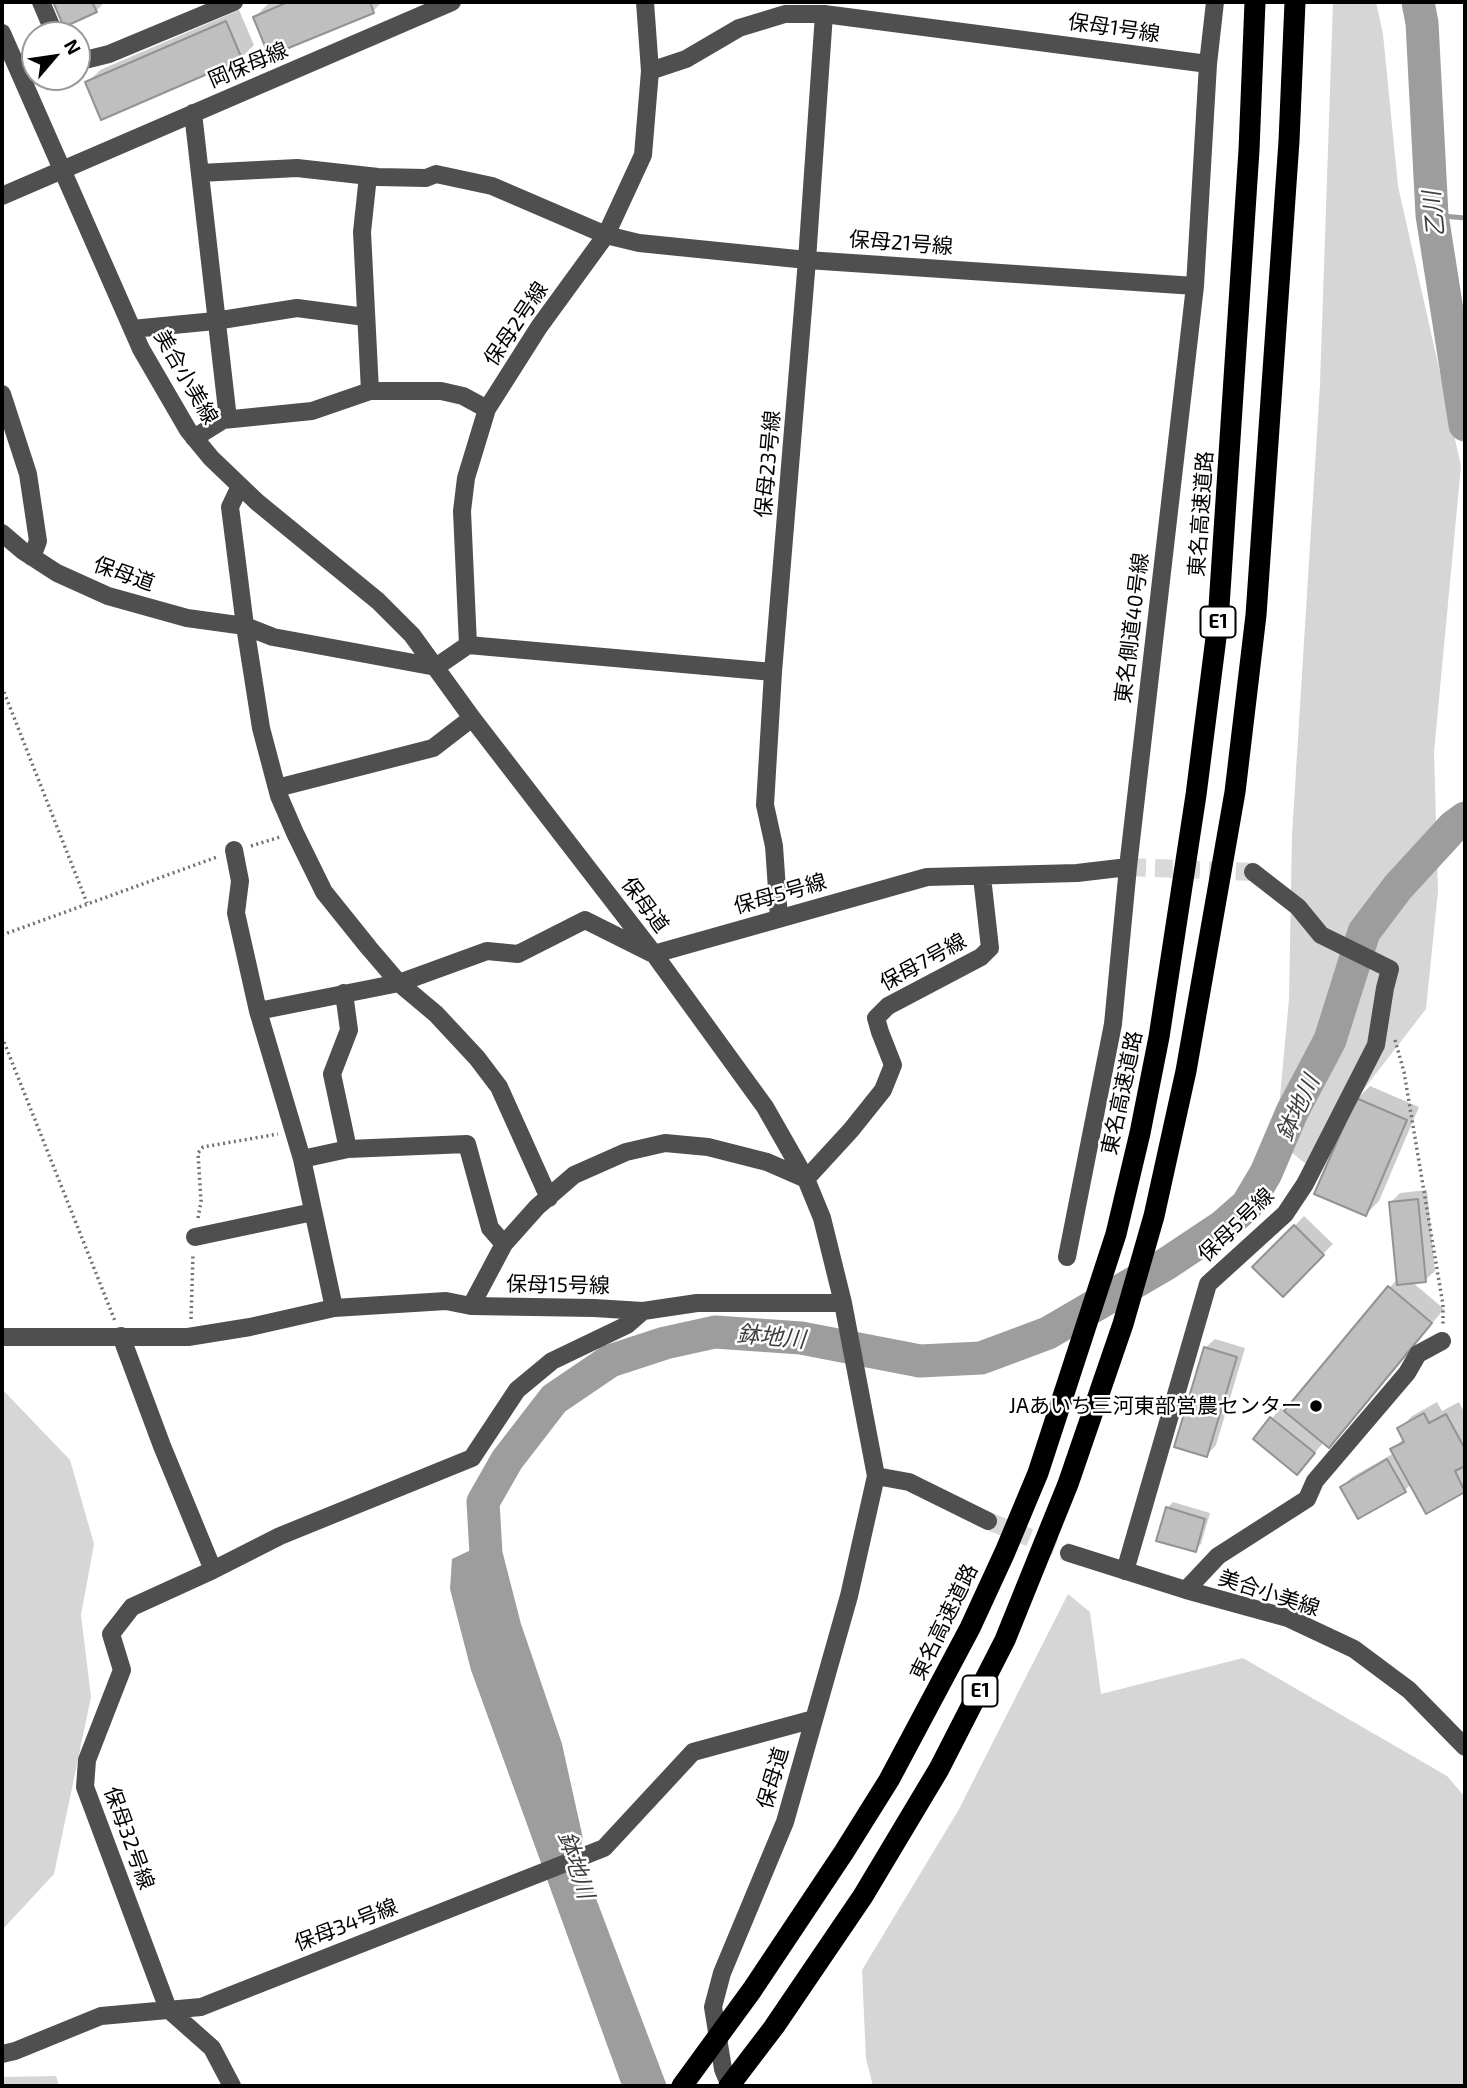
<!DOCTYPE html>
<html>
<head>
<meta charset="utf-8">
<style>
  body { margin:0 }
  #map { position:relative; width:1467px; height:2088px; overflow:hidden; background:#fff; font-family:"Exo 2",sans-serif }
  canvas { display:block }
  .frame { position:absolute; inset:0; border:4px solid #000; pointer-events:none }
  .north { position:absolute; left:21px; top:21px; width:70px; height:70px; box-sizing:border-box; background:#fff; border:2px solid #999; border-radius:50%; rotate:61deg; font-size:19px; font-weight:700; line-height:28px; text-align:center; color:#000 }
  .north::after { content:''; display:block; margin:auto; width:24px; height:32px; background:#000; clip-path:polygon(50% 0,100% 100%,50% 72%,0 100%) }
</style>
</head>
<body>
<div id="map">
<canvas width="1467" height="2088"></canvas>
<div class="frame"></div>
<div class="north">N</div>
</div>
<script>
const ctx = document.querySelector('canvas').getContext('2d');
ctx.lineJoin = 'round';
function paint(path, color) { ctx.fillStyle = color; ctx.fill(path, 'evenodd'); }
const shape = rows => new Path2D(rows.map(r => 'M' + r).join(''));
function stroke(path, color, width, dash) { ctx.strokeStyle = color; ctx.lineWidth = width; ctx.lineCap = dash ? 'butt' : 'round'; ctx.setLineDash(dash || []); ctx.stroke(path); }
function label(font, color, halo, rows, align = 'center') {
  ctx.font = font + ' "Exo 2","Noto Sans JP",sans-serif'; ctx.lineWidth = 5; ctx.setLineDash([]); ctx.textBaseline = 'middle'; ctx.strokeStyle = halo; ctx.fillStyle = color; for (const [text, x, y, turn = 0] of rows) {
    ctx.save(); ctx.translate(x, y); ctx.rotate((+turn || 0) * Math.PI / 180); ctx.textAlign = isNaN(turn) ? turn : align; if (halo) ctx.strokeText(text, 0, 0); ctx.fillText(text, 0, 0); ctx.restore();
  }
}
const green = shape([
  [1333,2,1376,2,1383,34,1398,186,1461,466,1434,752,1438,891,1426,1009,1306,1164,1276,1140,1289,999,1292,835,1320,384],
  [2,1389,70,1460,94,1544,81,1615,91,1697,54,1874,2,1930],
  [1068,1594,1090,1612,1101,1694,1243,1658,1447,1776,1465,1797,1465,2086,873,2086,866,2059,862,1970,958,1811],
  [56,2076,59,2086,2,2086,2,2077]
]);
const water = shape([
  [492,1540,508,1666,667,2086,622,2086,471,1670,450,1589,452,1559]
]);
const shadow = shape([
  [55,2,105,2,96,11,65,24],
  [273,2,382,2,373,11,255,17,268,4],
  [239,10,254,45,241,58,87,83,100,70],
  [1370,1086,1419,1107,1379,1201,1366,1214,1357,1099],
  [1427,1190,1435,1271,1425,1280,1411,1281,1444,1309,1341,1433,1324,1442,1297,1473,1255,1438,1281,1408,1285,1412,1398,1278,1391,1202,1400,1193],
  [1304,1216,1333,1244,1283,1294,1255,1267],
  [1215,1339,1245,1348,1216,1445,1207,1455,1205,1348],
  [1437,1402,1442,1411,1459,1402,1465,1414,1465,1490,1427,1512,1411,1484,1405,1490,1342,1487,1352,1477,1394,1453,1393,1449,1404,1438,1399,1429,1412,1416],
  [1173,1502,1210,1513,1201,1544,1195,1550,1167,1508]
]);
const stream = shape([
  [1432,215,1465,218]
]);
const river = shape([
  [1418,2,1422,23,1432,215,1465,425],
  [566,1838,546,1748,505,1628,486,1554,483,1502,507,1460,554,1399,610,1361,665,1343,715,1332,801,1338,920,1361,981,1358,1048,1333,1166,1264,1223,1226,1247,1205,1266,1173,1292,1112,1330,1040,1364,932,1398,887,1454,826,1465,818]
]);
const building = shape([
  [53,2,92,2,97,12,64,27,53,2],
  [288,2,370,2,374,13,269,56,253,17,288,2],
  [226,21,242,59,101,120,85,82,226,21],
  [1356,1098,1407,1120,1366,1216,1314,1194,1356,1098],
  [1418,1199,1426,1282,1397,1285,1389,1202,1418,1199],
  [1294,1225,1324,1255,1283,1297,1252,1267,1294,1225],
  [1388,1286,1432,1323,1329,1448,1284,1411,1388,1286],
  [1204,1347,1237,1357,1207,1457,1174,1447,1204,1347],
  [1424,1413,1429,1423,1446,1414,1465,1449,1465,1466,1455,1471,1465,1492,1426,1514,1390,1449,1404,1442,1397,1428,1424,1413],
  [1270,1417,1315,1453,1297,1475,1253,1439,1270,1417],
  [1387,1459,1406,1492,1358,1519,1340,1487,1387,1459],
  [1166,1507,1205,1519,1196,1552,1156,1541,1166,1507]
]);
const minorTunnel = shape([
  [1128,867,1253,872],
  [988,1521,1069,1553]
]);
const path = shape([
  [2,687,87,903],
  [251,846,280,837],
  [2,935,217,857],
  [2,1037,115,1321],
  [1395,1040,1404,1072,1443,1305,1443,1325],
  [198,1218,201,1201,198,1153,203,1147,278,1134],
  [191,1319,193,1254]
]);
const minor = shape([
  [41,2,55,35],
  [2,33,141,349,188,430,211,458,257,502,378,601,412,635,472,718,654,954,765,1107,806,1179,822,1218,843,1303,876,1476,849,1596,785,1822,722,1973,713,2007,723,2069,730,2086],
  [77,59,81,61,109,54,234,2],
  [650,71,686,59,739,28,785,14,824,14,1208,64],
  [193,113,228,419],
  [200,173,297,168,378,177,426,178,436,174,492,186,606,235,639,243,807,260,1195,286],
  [368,176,362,232,370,391,441,391,463,396,487,409],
  [2,196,452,2],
  [132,329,215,321,297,308,365,317],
  [2,394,28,474,38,541,32,557],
  [194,438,223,420,312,411,370,391],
  [240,486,230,507,245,626,261,728,279,796,295,833,324,892,369,948,399,983,436,1014,477,1058,499,1087,549,1198],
  [2,533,23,551,57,573,108,596,187,618,245,626,273,637,436,667],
  [468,645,773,672],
  [436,667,468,645,462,511,466,478,487,409,539,327,606,235,643,155,650,71,645,2],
  [277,788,433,748,472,718],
  [234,850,240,881,236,913,258,1011,302,1159,334,1308],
  [779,918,774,846,765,805,773,672,807,260,824,14],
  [654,954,927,877,1077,873,1128,867],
  [344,993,349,1030,332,1074,348,1149],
  [258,1011,399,983,487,951,518,954,585,920,651,953],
  [302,1159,348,1149,467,1144,490,1228,504,1244],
  [806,1179,851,1130,883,1090,893,1065,880,1032,876,1018,888,1006,981,957,990,948,982,877],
  [195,1237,313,1212],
  [1067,1257,1113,1024,1128,867,1195,286,1208,64,1215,2],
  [471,1306,594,1308,643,1311],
  [121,1336,162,1446,213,1570],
  [2,1337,188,1337,250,1327,334,1308,446,1301,471,1306,504,1244,537,1207,574,1175,626,1152,665,1143,708,1147,767,1162,806,1179],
  [876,1476,909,1482,988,1521],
  [1069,1553,1186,1590,1288,1618,1354,1649,1409,1690,1465,1747],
  [1125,1571,1208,1284,1285,1214,1305,1184,1376,1045,1385,988,1390,969,1321,935,1298,907,1253,872],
  [1186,1590,1218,1556,1307,1499,1315,1481,1407,1373,1418,1354,1442,1341],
  [2,2054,15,2051,101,2016,201,2007,604,1848,693,1752,814,1719],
  [232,2086,212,2048,168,2009,85,1787,87,1760,122,1670,111,1634,132,1607,213,1570,280,1536,472,1458,517,1390,552,1361,627,1325,643,1311,697,1303,843,1303]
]);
const highway = shape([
  [682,2086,752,1990,844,1852,889,1780,970,1628,1005,1552,1038,1473,1116,1234,1140,1133,1159,1037,1196,795,1218,622,1249,150,1255,2],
  [729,2086,774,2027,863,1896,939,1769,1005,1640,1068,1484,1123,1324,1154,1216,1186,1071,1235,792,1256,615,1289,141,1295,2]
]);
const markers = [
  [1316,1406,7,"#000"]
];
const shields = [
  [1218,622,35],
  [980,1691,35]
];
const shieldNames = [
  ["E1",1218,622],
  ["E1",980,1691]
];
const streetNames = [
  ["保母1号線",1114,28,8],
  ["岡保母線",248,65,-23],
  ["保母21号線",901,243,4],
  ["保母2号線",516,324,-56],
  ["美合小美線",186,377,60],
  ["保母23号線",768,464,-85],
  ["東名高速道路",1201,514,-86],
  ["保母道",124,574,19],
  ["東名側道40号線",1132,628,-83],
  ["保母5号線",780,894,-16],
  ["保母道",645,905,53],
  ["保母7号線",923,962,-29],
  ["東名高速道路",1122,1093,-78],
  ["保母5号線",1236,1225,-44],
  ["保母15号線",558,1285,1],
  ["美合小美線",1269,1593,18],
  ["東名高速道路",944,1622,-64],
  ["保母道",773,1778,-74],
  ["保母32号線",129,1838,70],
  ["保母34号線",346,1925,-21]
];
const poiNames = [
  ["JAあいち三河東部営農センター",1302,1406]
];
const waterNames = [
  ["乙川",1434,214,-96],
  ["鉢地川",1298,1108,-65],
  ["鉢地川",771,1337,5],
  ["鉢地川",576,1865,72]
];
paint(green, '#d6d6d6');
paint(water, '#9d9d9d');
paint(shadow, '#0003');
stroke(stream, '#9d9d9d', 5);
stroke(river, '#9d9d9d', 33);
paint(building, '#bfbfbf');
stroke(building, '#939393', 2);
stroke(minorTunnel, '#d9d9d9', 18, [18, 9]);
stroke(path, '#717171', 3.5, [2, 3.5]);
stroke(minor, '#4f4f4f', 18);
stroke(highway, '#000', 21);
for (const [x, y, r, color] of markers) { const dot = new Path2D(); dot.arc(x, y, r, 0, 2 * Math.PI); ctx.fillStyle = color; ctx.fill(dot); stroke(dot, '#fff', 2.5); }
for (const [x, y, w] of shields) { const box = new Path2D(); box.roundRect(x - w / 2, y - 15.5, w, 31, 5); ctx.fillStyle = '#fff'; ctx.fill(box); stroke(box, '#000', 2); }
label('bold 19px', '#000', null, shieldNames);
label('21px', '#000', '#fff', streetNames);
label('21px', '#000', '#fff', poiNames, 'right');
label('italic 23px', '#3e3e3e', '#fff', waterNames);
</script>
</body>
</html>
